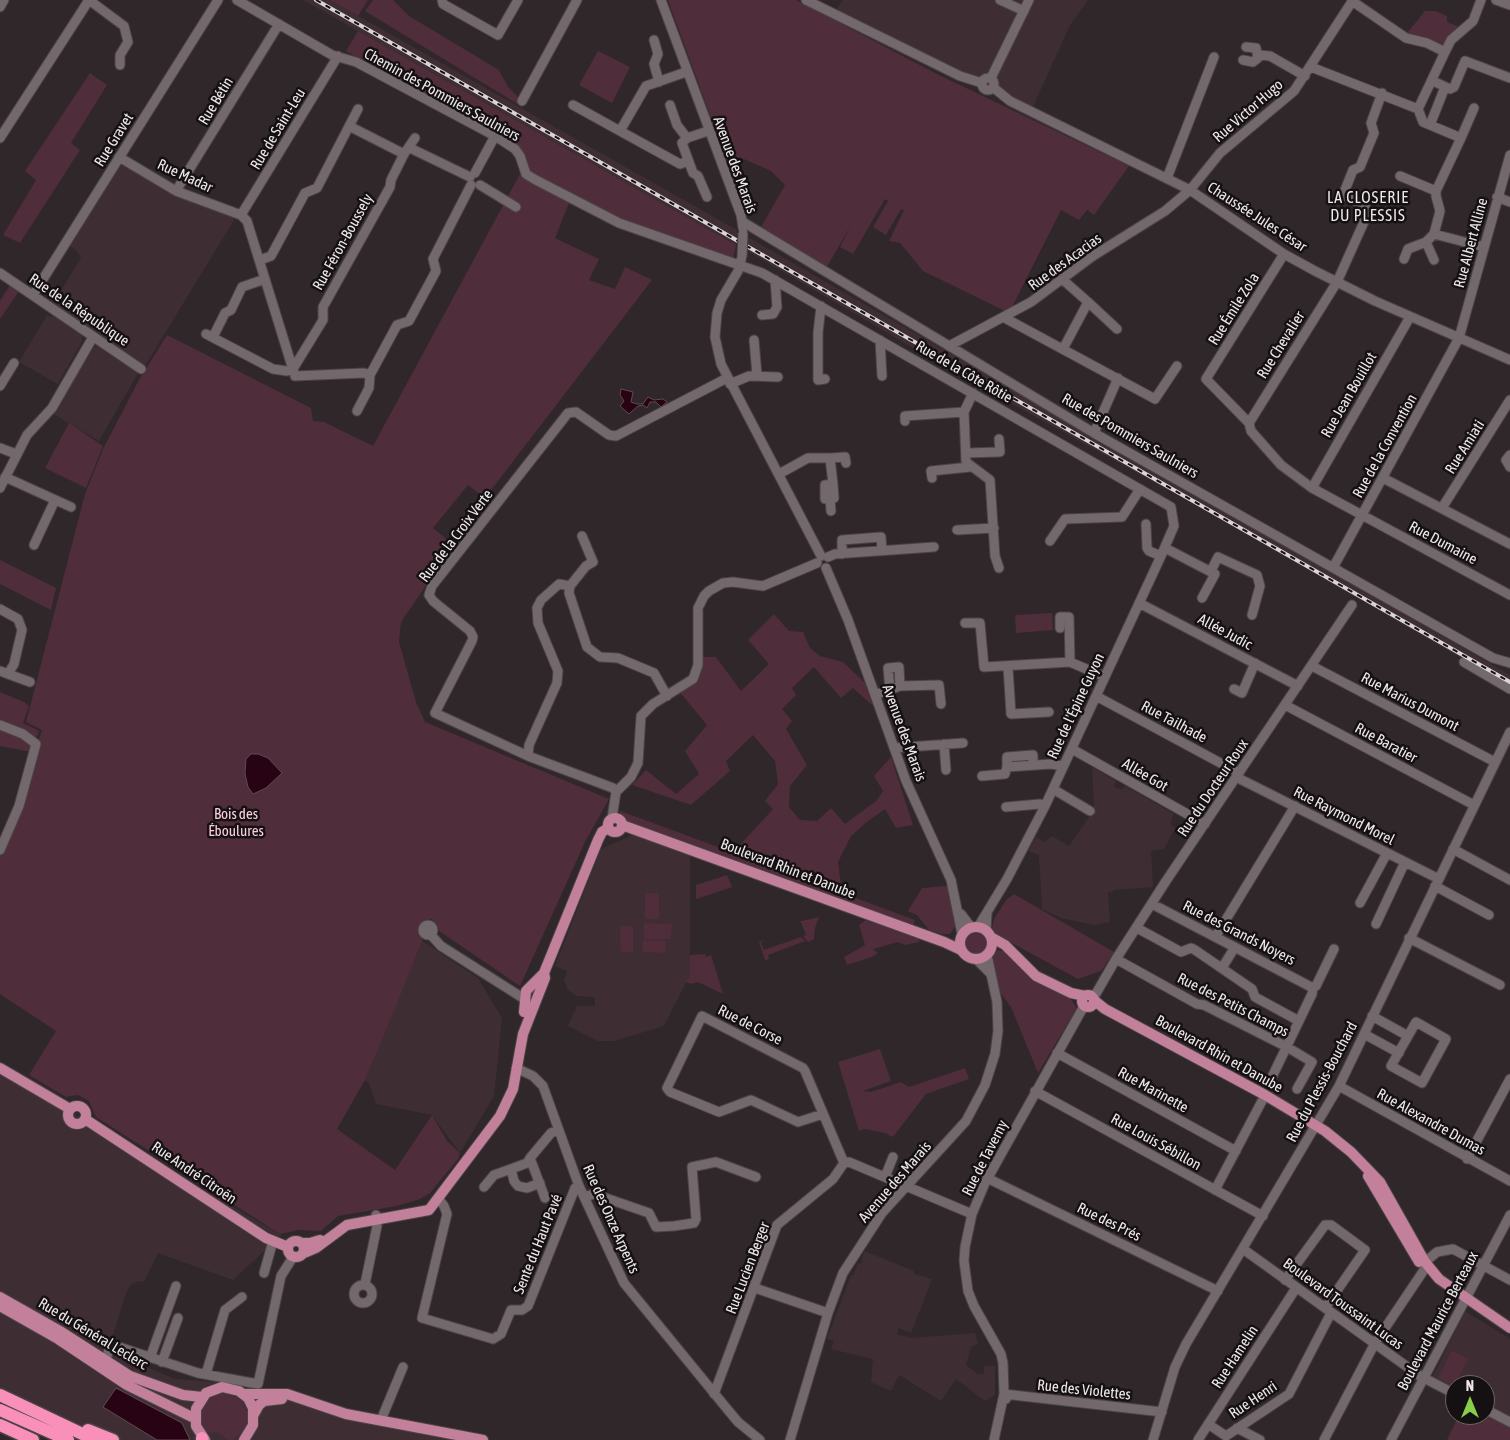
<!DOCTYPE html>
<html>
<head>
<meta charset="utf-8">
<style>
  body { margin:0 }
  #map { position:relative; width:1510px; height:1440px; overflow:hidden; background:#30272a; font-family:"Asap Condensed",sans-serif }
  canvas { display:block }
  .north { position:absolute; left:1445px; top:1375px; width:50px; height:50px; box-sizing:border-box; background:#151113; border:1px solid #6c6769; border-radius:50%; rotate:0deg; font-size:14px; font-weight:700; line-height:20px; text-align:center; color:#eee8ea }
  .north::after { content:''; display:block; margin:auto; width:18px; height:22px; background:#88cf49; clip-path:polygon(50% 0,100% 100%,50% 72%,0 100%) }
</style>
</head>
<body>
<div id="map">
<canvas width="1510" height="1440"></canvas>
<div class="north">N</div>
</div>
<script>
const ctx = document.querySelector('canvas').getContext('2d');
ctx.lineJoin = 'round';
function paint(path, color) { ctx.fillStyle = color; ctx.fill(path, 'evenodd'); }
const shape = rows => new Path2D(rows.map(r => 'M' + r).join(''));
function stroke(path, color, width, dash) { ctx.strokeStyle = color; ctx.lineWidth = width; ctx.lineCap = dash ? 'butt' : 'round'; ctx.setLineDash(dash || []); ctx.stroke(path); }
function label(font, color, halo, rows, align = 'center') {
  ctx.font = font + ' "Asap Condensed",sans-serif'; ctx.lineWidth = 5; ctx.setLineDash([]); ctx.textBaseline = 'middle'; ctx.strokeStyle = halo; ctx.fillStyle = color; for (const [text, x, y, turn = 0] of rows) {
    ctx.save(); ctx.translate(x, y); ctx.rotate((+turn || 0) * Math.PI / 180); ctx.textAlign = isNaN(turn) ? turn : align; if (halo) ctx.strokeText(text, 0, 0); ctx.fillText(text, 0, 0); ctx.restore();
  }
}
const built = shape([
  [303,0,330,0,737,230,736,245],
  [843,0,1088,0,1070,25,1031,111,836,10],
  [124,165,167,192,233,216,234,220,145,366,53,303,81,258,76,250,69,246,119,166],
  [746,236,1510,675,1510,686,1201,508,947,368,746,250],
  [47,315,51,317,53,315,82,335,82,341,58,384,19,362],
  [95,346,98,346,138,373,99,441,52,413],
  [1092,767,1116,781,1114,787,1122,790,1125,786,1174,814,1170,824,1175,828,1164,849,1151,851,1153,887,1113,890,1113,892,1108,893,1110,922,1094,925,1061,918,1042,909,1039,855,1028,851,1036,837,1045,842,1052,836,1069,846,1094,810],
  [635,834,690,856,690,975,664,1026,614,1041,598,1041,568,1026,577,1006,595,1006,595,997,576,996,568,990,564,980,567,971,555,966,601,849],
  [422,941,478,978,502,1018,494,1096,460,1153,432,1115,376,1104,369,1083,365,1080],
  [0,1061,31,1079,47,1098,283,1236,280,1236,233,1280,158,1253,144,1282,138,1281,130,1285,125,1296,112,1338,117,1355,175,1379,226,1383,246,1390,486,1440,112,1440,0,1388],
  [864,1251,914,1271,914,1274,932,1279,911,1333,899,1328,897,1334,911,1338,975,1333,978,1344,971,1347,966,1365,978,1374,984,1374,984,1366,995,1366,995,1395,985,1401,956,1379,941,1401,899,1375,891,1391,871,1382,873,1359,831,1349,834,1341,827,1339,851,1275,853,1276,858,1263,861,1264],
  [1465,1311,1510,1339,1510,1416,1485,1404,1485,1385,1455,1385,1455,1389,1432,1378]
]);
const green = shape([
  [330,0,368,0,358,16],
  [373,0,393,0,409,16,499,70,508,87,522,101,519,105,365,11],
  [668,0,796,0,935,73,1129,166,1094,215,1087,210,1079,220,1061,210,1011,309,1005,311,923,271,900,243,889,241,904,210,901,209,886,235,873,227,888,201,885,199,853,254,840,247,851,225,827,267,760,229,785,185,771,171,744,159,728,164],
  [1425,11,1435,11,1447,16,1447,22,1462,28,1445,43,1439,45,1410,36,1407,33],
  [358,31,736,245,733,259,620,220,573,196,530,171,523,151,509,139,346,51],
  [598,51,630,67,612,103,579,85],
  [90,73,107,85,71,143,80,150,20,243,3,235,36,180,25,171],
  [520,174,569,203,555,238,599,259,589,280,615,289,625,267,652,280,485,498,468,485,433,528,454,545,401,622,399,642,416,702,425,722,609,799,585,842,520,986,439,931,437,924,431,919,424,921,420,928,422,941,394,1011,365,1080,337,1129,395,1170,432,1115,447,1141,460,1153,458,1159,430,1193,420,1199,397,1206,338,1216,321,1231,299,1230,280,1234,96,1117,89,1101,78,1095,66,1097,29,1075,56,1031,0,994,0,856,42,730,26,722,85,494,103,449,139,380,167,335,311,408,313,421,324,422,373,446],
  [10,285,19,291,0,319,0,301],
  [69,423,103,446,86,488,45,468],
  [0,560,56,588,51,610,0,584],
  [1052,613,1053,630,1016,633,1015,615],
  [774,614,789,631,803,632,810,648,820,656,843,662,865,683,873,706,853,688,841,698,814,667,792,688,796,695,782,709,792,721,786,729,807,765,790,786,789,807,800,820,817,821,831,808,845,824,876,801,883,791,874,776,891,757,913,825,896,828,885,809,868,821,851,836,838,862,841,885,738,847,773,809,765,801,778,784,775,761,753,735,726,761,730,771,691,805,632,785,646,770,676,794,699,774,685,751,707,725,678,690,693,679,698,657,716,657,741,691,769,664,748,640],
  [0,692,24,702,29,706,23,723,39,731,31,752,0,746],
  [618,810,915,920,912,928,628,822],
  [727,875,732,887,696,899,696,885],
  [947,886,958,923,950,934,942,934,929,930,917,915,908,911,922,888],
  [645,893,659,893,659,919,645,919],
  [1014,894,1114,952,1101,971,1078,979,999,936,992,928,994,919,1006,900],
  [819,917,815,928,814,939,808,942,803,936,806,935,801,922,797,922],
  [866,920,919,939,919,942,905,945,898,942,873,949,878,953,872,957,847,965,844,957,865,945,859,925],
  [644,923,672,924,671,939,644,939],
  [620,926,633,926,633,952,621,953],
  '964 943a12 12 0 1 1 24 0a12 12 0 1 1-24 0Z',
  [801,937,805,941,768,955,769,959,765,960,759,942,764,940,761,943,764,950],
  [643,940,666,941,665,953,642,952],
  [998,950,1005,952,1035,982,1071,999,1076,1007,1074,1013,1038,1073,1011,1007,1000,992,990,958],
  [705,954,706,957,711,955,723,994,698,982,691,984,686,982,690,975,690,955],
  [880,1049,891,1081,863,1091,871,1092,901,1082,909,1087,965,1068,969,1079,926,1094,893,1137,885,1133,864,1129,859,1131,838,1062],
  [1452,1351,1468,1359,1454,1386,1438,1378],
  [226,1393,241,1400,248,1413,246,1428,233,1440,228,1440,218,1432,205,1433,201,1424,201,1411,207,1399,216,1394],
  [1485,1414,1510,1427,1510,1440,1447,1440,1459,1415]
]);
const water = shape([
  [621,389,633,392,631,402,637,404,643,404,648,397,654,400,663,399,667,402,661,407,656,402,650,402,647,408,643,405,638,406,629,414,620,406,624,401,620,395,621,389],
  [251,754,258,754,268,758,282,773,266,788,253,794,248,787,245,774,246,759,251,754],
  [116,1388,182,1423,190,1440,157,1440,103,1407,116,1388]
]);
const minor = shape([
  [89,0,124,26,128,42,120,55,120,65],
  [237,0,332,55,356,62,495,136,515,149,520,156,526,174,534,179,619,223,762,273,1171,507,1174,526,1161,556,1045,806,1007,879,978,927],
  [442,0,443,4,498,35,518,0],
  [661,0,741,215,743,228],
  [806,0,960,76,982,83],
  [1000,0,1024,11],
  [1496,0,1510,5],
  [1352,1,1406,38,1427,43,1445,52,1451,40,1473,21,1481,0],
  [0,7,4,0],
  [654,40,658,54,654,64,659,82],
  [1259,55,1270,56,1305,76],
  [1243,60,1253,62,1258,58,1256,48,1246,47],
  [1311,67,1418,109,1445,52],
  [686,72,646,86,620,131,680,164,688,161],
  '982 84a6 6 0 1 1 12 0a6 6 0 1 1-12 0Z',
  [991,78,1029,0],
  [1433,81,1450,89,1454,87,1465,61,1510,78],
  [994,88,1010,101,1190,190,1284,254,1315,271,1375,301,1510,360],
  [522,101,577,0],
  [573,105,620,131],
  [670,105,677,125,687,138,682,143,693,173,698,176,707,197],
  [1418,109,1423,122,1461,138,1436,191,1436,196,1440,211,1434,234,1484,247],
  [1430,125,1445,87],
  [349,126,404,154,415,138],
  [0,138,89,0],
  [687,138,708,131],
  [1461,138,1474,108],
  [410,148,470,177],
  [119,157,176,191,241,215,247,221,295,376,364,373,370,375,397,325,409,321,436,271,433,259,471,185],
  [475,173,495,136],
  [1400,176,1436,191],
  [1167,178,1214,57],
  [480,185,516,207],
  [176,191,279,24],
  [1497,197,1510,202],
  [241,215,338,56],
  [743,222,1094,433,1493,658,1510,663],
  [1426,242,1434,260],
  [1284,254,1206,379,1249,423,1251,431,1281,465,1312,488,1510,595],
  [1404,259,1408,249,1426,242,1434,234],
  [260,260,271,256,305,193,317,188,358,109],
  [741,260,738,271,721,300,717,313,715,337,721,364,821,556],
  [0,273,141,369],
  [1062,279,1088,302,1063,349],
  [33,295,218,0],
  [1088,302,1117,329],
  [821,306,818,333,818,380,825,379],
  [762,315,773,314,777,307,775,280],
  [1003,317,1155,399,1177,366],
  [206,334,273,369,287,371,293,369,323,320,323,307,390,187,391,180,404,154],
  [213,337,225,313,231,310,242,287,265,279],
  [754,340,757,375],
  [880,340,882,376],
  [949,346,1031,302,1093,256,1165,211,1190,190,1220,153,1294,91,1353,0],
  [730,384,749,376,778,377],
  [0,386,14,363],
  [973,393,964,412,966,462,990,480,995,556,999,568],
  [357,411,369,388,370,375],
  [905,421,905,416,964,412],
  [1249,423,1337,282,1368,213,1364,205,1343,195,1353,170,1360,167,1374,133,1371,123,1382,93],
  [1094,433,1118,378],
  [0,448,16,454],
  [966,453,1000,452,999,439],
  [1510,455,1506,460,1510,467],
  [830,458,845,457,846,463],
  [779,474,808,458,830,458,833,484,834,498,825,499,825,485,833,484],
  [5,477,71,507],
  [932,478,931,471,970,467],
  [1383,478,1510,544],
  [0,488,27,435,52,408,93,337],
  [1312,488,1410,317],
  [830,498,831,511],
  [1442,508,1510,400],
  [1146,524,1147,548,1149,551,1161,556],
  [957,530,994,528],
  [582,536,593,562,586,566,570,586,569,593,587,647,600,657,618,658,654,673,667,696],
  [1050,541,1065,519,1122,517,1140,489],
  [34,545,55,500],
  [1165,548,1215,574,1202,598],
  [842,554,842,540,881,537,882,550],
  [828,557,835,554,934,547],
  [1334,566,1459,338,1510,155],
  [826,568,848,620,906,781,951,880,962,934],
  [1211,571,1218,557,1257,575,1260,586,1252,615],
  [1139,603,1298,686],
  [0,609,18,619,22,630,14,664,8,674,0,671],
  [965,623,980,623,984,667,1070,662,1105,677],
  [1060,628,1060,617,1069,617,1070,662],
  [1464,662,1510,689],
  [1312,666,1495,762],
  [1008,667,1011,714,1049,712],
  [8,674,30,682],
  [1234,689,1242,693,1255,663],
  [890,690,888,668,899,667,900,686],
  [875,695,900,686,939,685,941,704],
  [1096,696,1239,773],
  [1285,705,1474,805],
  [0,725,23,734,36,744,19,806,0,850],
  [944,744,946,770],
  [894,748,963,743],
  [1072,749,1205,824],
  [528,756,529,745,557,683,558,671,538,623,537,608,541,600,559,584,570,586],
  [1007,767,1007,757,1033,755,1033,765],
  [982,776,1005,774,1007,767,1051,764,1063,766],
  [1236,777,1439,879],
  [1053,789,1090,811],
  [616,792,613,788,528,756,435,713,472,641,473,637,470,631,433,601,429,595,432,586,568,413,576,412,609,435,616,436,727,378],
  [1006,807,1040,804,1045,806],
  [612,818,616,792,631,777,638,763,641,716,653,704,693,679,698,665,698,608,704,596,709,591,723,583,733,582,763,586,817,563],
  [1453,849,1510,880],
  [1435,886,1489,915],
  [1360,903,1387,853],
  [1152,904,1313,988],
  [961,914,971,927],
  [1376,924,1405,862],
  '423 930a5 5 0 1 1 10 0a5 5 0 1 1-10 0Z',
  [1137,928,1181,952,1191,948,1195,950,1252,989,1255,997,1299,1021],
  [986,930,987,913],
  [430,934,441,946,526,1000],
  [1216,936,1295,806],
  [1409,938,1500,985],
  [976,959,990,973],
  [1116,959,1197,1004,1204,1005,1287,1047,1312,1062,1297,1089],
  [1222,968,1235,947],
  [1313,988,1316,986,1334,949],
  [1094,997,1116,959,1166,881,1352,605],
  [1372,1016,1408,1036],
  [1416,1022,1446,1039,1422,1083,1391,1066,1416,1022],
  [1364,1034,1399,1053],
  [1057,1053,1236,1151],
  [516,1068,533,1076,543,1086,579,1186,624,1283,723,1404,738,1422,760,1440],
  [1272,1077,1312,994,1313,988],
  [1339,1086,1510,1181],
  [1035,1091,1263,1216],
  [823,1114,798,1122,751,1100,719,1112,670,1092,667,1088,702,1016,803,1068,805,1071,844,1163],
  [530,1158,551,1133,558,1130],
  [1467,1159,1510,1079],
  [511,1169,527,1163,530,1158,545,1198],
  [885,1177,893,1157],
  [987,1178,1218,1291],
  [484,1187,494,1175,511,1169,514,1181,518,1186,527,1188,540,1183],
  [1215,1190,1262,1101],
  [584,1197,594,1194,649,1213,656,1227,674,1226,694,1223,696,1219,692,1167,716,1162,756,1177],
  [438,1198,444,1206,447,1214,422,1318,493,1339,501,1334,511,1310,522,1310,528,1306,575,1188,579,1186],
  [1243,1249,1420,1376,1455,1394],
  [1425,1262,1437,1252,1453,1249,1510,1280],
  [264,1273,273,1241],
  [1285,1280,1325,1225,1331,1225,1365,1250,1325,1308],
  [365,1284,377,1226,376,1215],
  '354 1294a9 9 0 1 1 18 0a9 9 0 1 1-18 0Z',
  [755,1288,828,1313],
  [107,1356,110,1347,116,1346,198,1373,258,1384,281,1276,293,1257],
  [150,1358,176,1286],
  [162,1362,178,1318],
  [206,1374,225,1310,242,1297],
  [714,1394,777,1225,833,1179,844,1163,849,1162,972,1214],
  [1006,1399,1004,1394,1162,1412],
  [1485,1409,1510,1422],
  [381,1420,403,1367],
  [1208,1424,1226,1436,1289,1394,1331,1313],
  [1237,1428,1260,1440],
  [790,1440,828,1313,843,1273,882,1213,966,1121,985,1085,995,1054,998,1031,997,1002,987,955],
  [994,1440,1004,1394,1003,1363,1001,1354,974,1306,968,1291,964,1261,965,1247,972,1214,985,1183,1084,1006],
  [1153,1440,1175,1367,1186,1344,1339,1086,1510,732],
  [1198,1440,1296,1288],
  [1324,1440,1375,1343,1424,1270],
  [1391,1440,1510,1215]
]);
const major = shape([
  '608 825a7 7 0 1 1 14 0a7 7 0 1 1-14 0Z',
  [622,825,944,942,961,950],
  '960 943a16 16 0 1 1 32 0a16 16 0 1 1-32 0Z',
  [991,937,1005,945,1036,976,1071,993,1085,996],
  '1082 1001a6 6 0 1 1 12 0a6 6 0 1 1-12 0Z',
  [1095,1001,1105,1009,1265,1095,1325,1131,1351,1152,1380,1182,1425,1262,1439,1279,1510,1328],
  [524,1012,526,991,544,973],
  [0,1068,70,1109],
  '68 1115a9 9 0 1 1 18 0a9 9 0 1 1-18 0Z',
  [85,1119,266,1238,288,1247],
  [1368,1176,1419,1262],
  '288 1249a8 8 0 1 1 16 0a8 8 0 1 1-16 0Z',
  [301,1243,310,1243,320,1240],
  [302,1254,316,1248,347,1225,429,1210,500,1116,513,1089,523,1034,545,978,544,973,598,840,602,832,608,828],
  [0,1297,60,1331,130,1376,183,1395,202,1397],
  [0,1306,58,1339,127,1385,194,1418],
  [244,1394,287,1394,346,1414,483,1440],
  [254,1414,259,1405,264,1401,282,1399],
  [205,1440,196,1426,196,1409,206,1393,222,1387,239,1391,248,1398,253,1408,253,1425,244,1440]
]);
const highway = shape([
  [0,1395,95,1440],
  [0,1410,68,1440],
  [0,1425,33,1440],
  [88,1430,113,1440],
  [202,1438,202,1440]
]);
const rail = shape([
  [316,0,1510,682]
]);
const minorBridge = shape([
  [742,257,743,233]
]);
const streetNames = [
  ["Chemin des Pommiers Saulniers",442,95,29],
  ["Rue Bétin",216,101,-59],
  ["Rue Victor Hugo",1248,111,-41],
  ["Rue de Saint-Leu",278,129,-59],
  ["Rue Gravet",114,140,-58],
  ["Avenue des Marais",735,165,70],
  ["Rue Madar",185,176,25],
  ["Chaussée Jules César",1257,217,33],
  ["Rue Féron-Boussely",343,242,-61],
  ["Rue Albert Alline",1471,243,-75],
  ["Rue des Acacias",1065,262,-36],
  ["Rue Émile Zola",1234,309,-58],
  ["Rue de la République",79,310,34],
  ["Rue Chevalier",1281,345,-58],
  ["Rue de la Côte Rôtie",964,372,30],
  ["Rue Jean Bouillot",1349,395,-60],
  ["Rue des Pommiers Saulniers",1130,436,30],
  ["Rue de la Convention",1385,446,-61],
  ["Rue Amiati",1465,447,-58],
  ["Rue de la Croix Verte",456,536,-53],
  ["Rue Dumaine",1443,543,28],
  ["Allée Judic",1225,632,28],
  ["Rue Marius Dumont",1410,702,28],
  ["Rue de l'Épine Guyon",1076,706,-65],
  ["Rue Tailhade",1174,722,28],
  ["Avenue des Marais",904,733,70],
  ["Rue Baratier",1386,743,28],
  ["Allée Got",1145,775,30],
  ["Rue du Docteur Roux",1213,788,-56],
  ["Rue Raymond Morel",1344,816,27],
  ["Boulevard Rhin et Danube",788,869,21],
  ["Rue des Grands Noyers",1239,933,27],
  ["Rue des Petits Champs",1233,1005,27],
  ["Rue de Corse",750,1025,27],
  ["Boulevard Rhin et Danube",1219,1054,29],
  ["Rue du Plessis-Bouchard",1322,1082,-62],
  ["Rue Marinette",1153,1090,29],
  ["Rue Alexandre Dumas",1431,1122,29],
  ["Rue Louis Sébillon",1156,1142,29],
  ["Rue de Taverny",985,1158,-63],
  ["Rue André Citroën",194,1173,34],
  ["Avenue des Marais",895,1182,-49],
  ["Rue des Onze Arpents",611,1219,66],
  ["Rue des Prés",1109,1222,26],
  ["Sente du Haut Pavé",538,1244,-68],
  ["Rue Lucien Berger",748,1268,-69],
  ["Boulevard Toussaint Lucas",1343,1304,36],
  ["Boulevard Maurice Berteaux",1438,1321,-62],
  ["Rue du Général Leclerc",93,1334,31],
  ["Rue Hamelin",1235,1357,-57],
  ["Rue des Violettes",1084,1390,6],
  ["Rue Henri",1253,1400,-34]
];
const parkNames = [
  ["Bois des",236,814],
  ["Éboulures",236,831]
];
const neighbourhoodNames = [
  ["LA CLOSERIE",1368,198],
  ["DU PLESSIS",1368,216]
];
paint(built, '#3e2e33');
paint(green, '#4f2d3a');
paint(water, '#270314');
stroke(water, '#634854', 1);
stroke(minor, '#4b4447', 11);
stroke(major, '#4b4447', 12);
stroke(highway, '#4b4447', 15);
stroke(minor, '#73686c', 9);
stroke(major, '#c3809a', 10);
stroke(highway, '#f890b9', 12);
stroke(rail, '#dbd4d6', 4);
stroke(rail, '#151113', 2, [5.5]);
stroke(minorBridge, '#4b4447', 11, []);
stroke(minorBridge, '#73686c', 9);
label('15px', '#eee8ea', '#151113', streetNames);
label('15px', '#fbcddd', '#151113', parkNames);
ctx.letterSpacing = '1px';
label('16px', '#eee8ea', '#151113', neighbourhoodNames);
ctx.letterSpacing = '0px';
</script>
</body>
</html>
